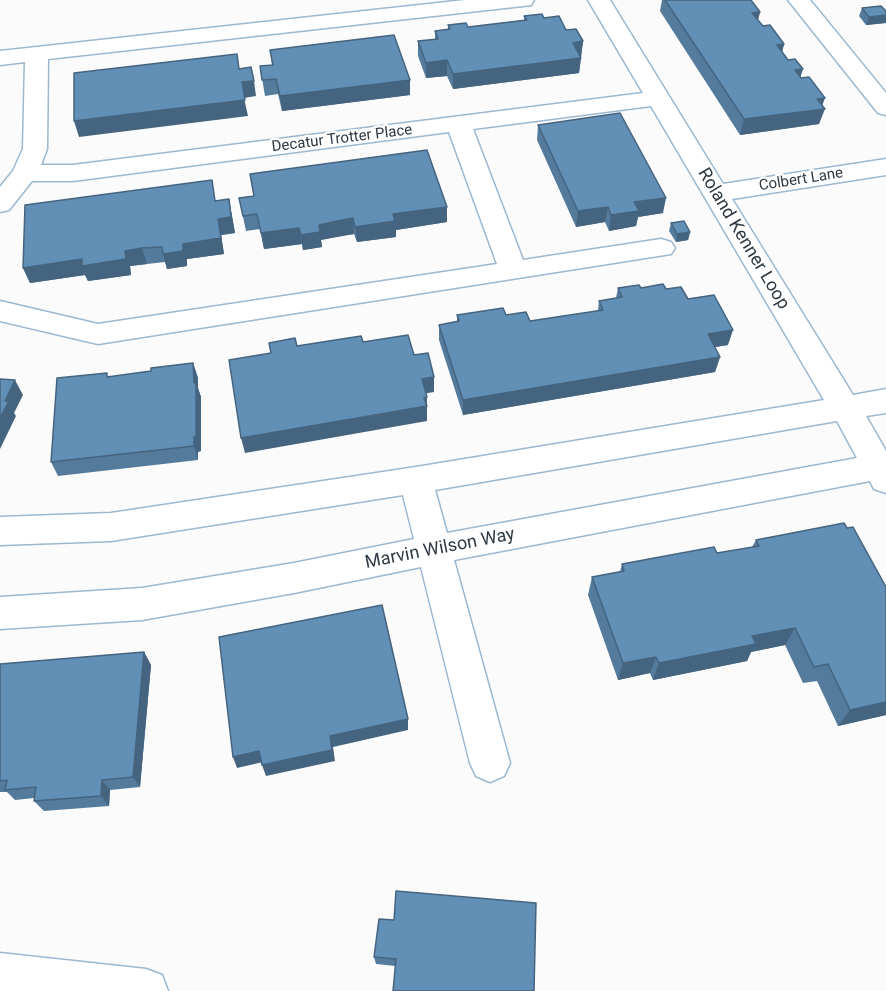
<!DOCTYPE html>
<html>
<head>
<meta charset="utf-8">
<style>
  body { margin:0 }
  canvas { display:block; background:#fbfbfb }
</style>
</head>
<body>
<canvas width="886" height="991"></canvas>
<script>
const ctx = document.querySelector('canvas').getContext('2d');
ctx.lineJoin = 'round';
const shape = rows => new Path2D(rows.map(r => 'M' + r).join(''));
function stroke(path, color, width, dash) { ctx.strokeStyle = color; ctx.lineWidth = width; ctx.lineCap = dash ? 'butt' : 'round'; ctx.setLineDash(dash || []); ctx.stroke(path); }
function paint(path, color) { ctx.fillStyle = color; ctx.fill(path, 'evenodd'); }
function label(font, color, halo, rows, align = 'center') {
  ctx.font = font + ' Roboto,sans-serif'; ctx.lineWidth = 4.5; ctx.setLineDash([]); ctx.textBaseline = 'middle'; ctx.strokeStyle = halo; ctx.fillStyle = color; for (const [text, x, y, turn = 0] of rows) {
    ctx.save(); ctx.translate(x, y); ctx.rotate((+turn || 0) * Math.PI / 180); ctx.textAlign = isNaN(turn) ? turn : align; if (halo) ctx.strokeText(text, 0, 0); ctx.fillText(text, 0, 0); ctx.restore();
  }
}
const minor = shape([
  [465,0,534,0,531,5,523,6,48,59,47,149,41,165,73,165,643,93,588,0,610,0,723,184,886,159,886,175,732,199,853,395,886,389,886,413,866,416,886,451,886,493,874,489,870,481,454,560,510,763,504,776,490,782,476,776,470,763,421,567,294,593,142,620,0,629,0,597,142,588,294,563,414,539,403,495,111,541,0,545,0,517,111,513,416,467,824,400,651,106,473,129,523,260,661,239,671,242,675,248,671,254,98,344,0,321,0,301,98,324,497,264,449,132,73,181,32,181,9,210,0,212,0,187,13,171,23,149,25,62,0,65,0,51,465,0],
  [837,421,857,458,447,533,435,490,837,421],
  [788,0,810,0,886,93,886,115,878,113,788,0],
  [0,953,146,969,162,975,168,991,0,991,0,953]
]);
const wall = shape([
  [662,0,751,0,760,12,758,20,763,26,784,44,782,52,788,60,803,69,800,77,822,106,819,124,740,135,660,11],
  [862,8,886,23,866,25,859,16],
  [524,16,544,18,566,30,583,41,579,73,453,89,447,76,426,78,418,56,418,41,435,39,435,31,448,29,448,25,468,27,524,20],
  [270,50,410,80,410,95,282,111,278,94,265,96,260,66,272,65],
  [538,125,663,213,638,217,636,226,609,231,605,222,576,227,537,140],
  [239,198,447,207,447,222,396,230,396,237,357,242,354,234,338,236,321,240,322,247,303,250,302,244,264,249,260,229,246,231],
  [229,199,235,233,221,235,224,254,187,259,187,266,167,269,165,262,147,264,130,266,131,275,88,281,85,275,30,283,23,268,216,201],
  [671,223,690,232,688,240,676,242,669,231],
  [618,288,666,289,688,299,728,345,715,347,720,357,715,372,463,415,439,340,439,325,457,322,457,315,506,315,530,321,598,311,599,301,616,298],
  [193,363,198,378,198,388,201,397,201,451,198,452,198,460,58,476,51,462,108,377,151,371],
  [756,540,886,587,886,715,838,726,817,681,803,683,785,645,751,652,747,661,653,680,650,673,618,680,588,595,592,577,620,572,622,564,717,553,752,547],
  [144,652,151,665,140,787,110,790,109,806,44,811,34,801,34,798,15,800,7,792,0,792,0,664],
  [379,919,534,991,396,966,376,964,374,957]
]);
const shadedWall = shape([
  [760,12,756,27,752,13],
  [886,15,886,23,866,25,869,17],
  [583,41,581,57,571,58,573,43],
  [784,44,780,60,777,45],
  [581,58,579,73,453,89,453,74],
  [447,60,447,76,426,78,426,63],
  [803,69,798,84,795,70],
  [410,80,410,95,282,111,280,96],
  [254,81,256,96,244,98,248,116,79,137,74,121,242,82],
  [825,98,821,109,825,109,819,124,740,135,744,119,817,99],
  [666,198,663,213,638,217,636,226,609,231,611,215,634,202],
  [229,199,235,233,221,235,224,254,187,259,187,266,167,269,163,254,183,244,218,219],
  [447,207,447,222,396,230,396,237,357,242,355,227,393,214],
  [608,207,605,222,576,227,578,211],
  [353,218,354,234,321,240,322,247,303,250,301,235,319,225],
  [299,228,302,244,264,249,261,233],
  [690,232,688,240,676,242,677,234],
  [142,248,147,264,130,266,131,275,88,281,85,275,30,283,23,268,82,259],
  [733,330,728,345,703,349,708,334],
  [720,357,715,372,463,415,463,400],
  [193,363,198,378,198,388,201,397,201,451,198,452,198,460,194,446],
  [434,377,434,392,422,394,422,379],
  [15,380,23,395,14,413,16,416,0,449,0,418,5,401],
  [427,397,427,421,245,453,241,438],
  [795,628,785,645,751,652,747,661,653,680,659,663,752,636],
  [144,652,151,665,140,787,133,777],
  [656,657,650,673,618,680,623,663],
  [886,702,886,715,838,726,850,710],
  [408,719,408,730,333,747,335,761,266,776,262,765,330,736],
  [259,751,263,762,237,768,233,757],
  [102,780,110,790,109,806,101,796]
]);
const building = shape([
  [665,0,751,0,760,12,752,13,763,26,770,25,784,44,777,45,788,60,795,59,803,69,795,70,801,78,809,77,825,98,817,99,825,109,744,119,665,0],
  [881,6,886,11,886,15,869,17,862,8,881,6],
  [542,14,544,18,559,16,566,30,576,29,583,41,573,43,581,58,453,74,447,60,426,63,418,41,438,39,435,31,450,29,448,25,466,23,468,27,527,20,524,16,542,14],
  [394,35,410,80,280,96,276,79,262,80,260,66,273,65,270,50,394,35],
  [237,54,239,69,251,67,254,81,242,82,245,100,74,121,74,73,237,54],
  [620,113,666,198,634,202,639,211,611,215,608,207,578,211,538,125,620,113],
  [427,150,447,207,393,214,395,221,355,227,353,218,337,221,319,225,320,232,301,235,299,228,261,233,257,214,243,216,239,198,254,196,250,174,427,150],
  [212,180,215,201,229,199,231,217,218,219,221,238,183,244,183,251,163,254,162,247,142,248,125,251,126,259,82,266,82,259,23,268,25,205,212,180],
  [684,221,690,232,677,234,671,223,684,221],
  [663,284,666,289,681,287,688,299,714,295,733,330,708,334,720,357,463,400,439,325,459,321,457,315,503,308,506,315,526,312,530,321,603,310,599,301,622,297,618,288,639,285,641,288,663,284],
  [408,335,414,355,428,353,434,377,422,379,427,397,424,398,427,406,241,438,229,360,271,353,269,343,295,338,297,346,361,336,363,342,408,335],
  [193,363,194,383,196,382,196,437,194,437,194,446,51,462,57,378,107,373,107,377,151,371,151,368,193,363],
  [0,379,15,380,5,401,9,401,0,418,0,379],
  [844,523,847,528,853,527,886,587,886,702,850,710,828,664,814,667,795,628,752,636,756,644,659,663,656,657,623,663,592,577,624,571,622,564,714,547,717,553,759,546,756,540,844,523],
  [382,605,408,719,330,736,332,750,262,765,259,751,233,757,219,637,382,605],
  [144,652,133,777,102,780,101,796,34,801,36,787,5,790,7,780,0,781,0,664,144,652],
  [396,891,536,903,534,991,393,991,396,959,374,957,379,919,394,920,396,891]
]);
const farStreetnames = [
  ["Decatur Trotter Place",342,139,-7],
  ["Colbert Lane",801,180,-9]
];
const streetNames = [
  ["Roland Kenner Loop",743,239,59],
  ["Marvin Wilson Way",440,549,-11]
];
stroke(minor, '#9cb8d0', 3);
paint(minor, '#fff');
paint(wall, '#547b9c');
paint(shadedWall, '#45647f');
paint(building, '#628fb5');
stroke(building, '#45647f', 1.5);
label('15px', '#2e3943', '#fff', farStreetnames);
label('18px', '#2e3943', '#fff', streetNames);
</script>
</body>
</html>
